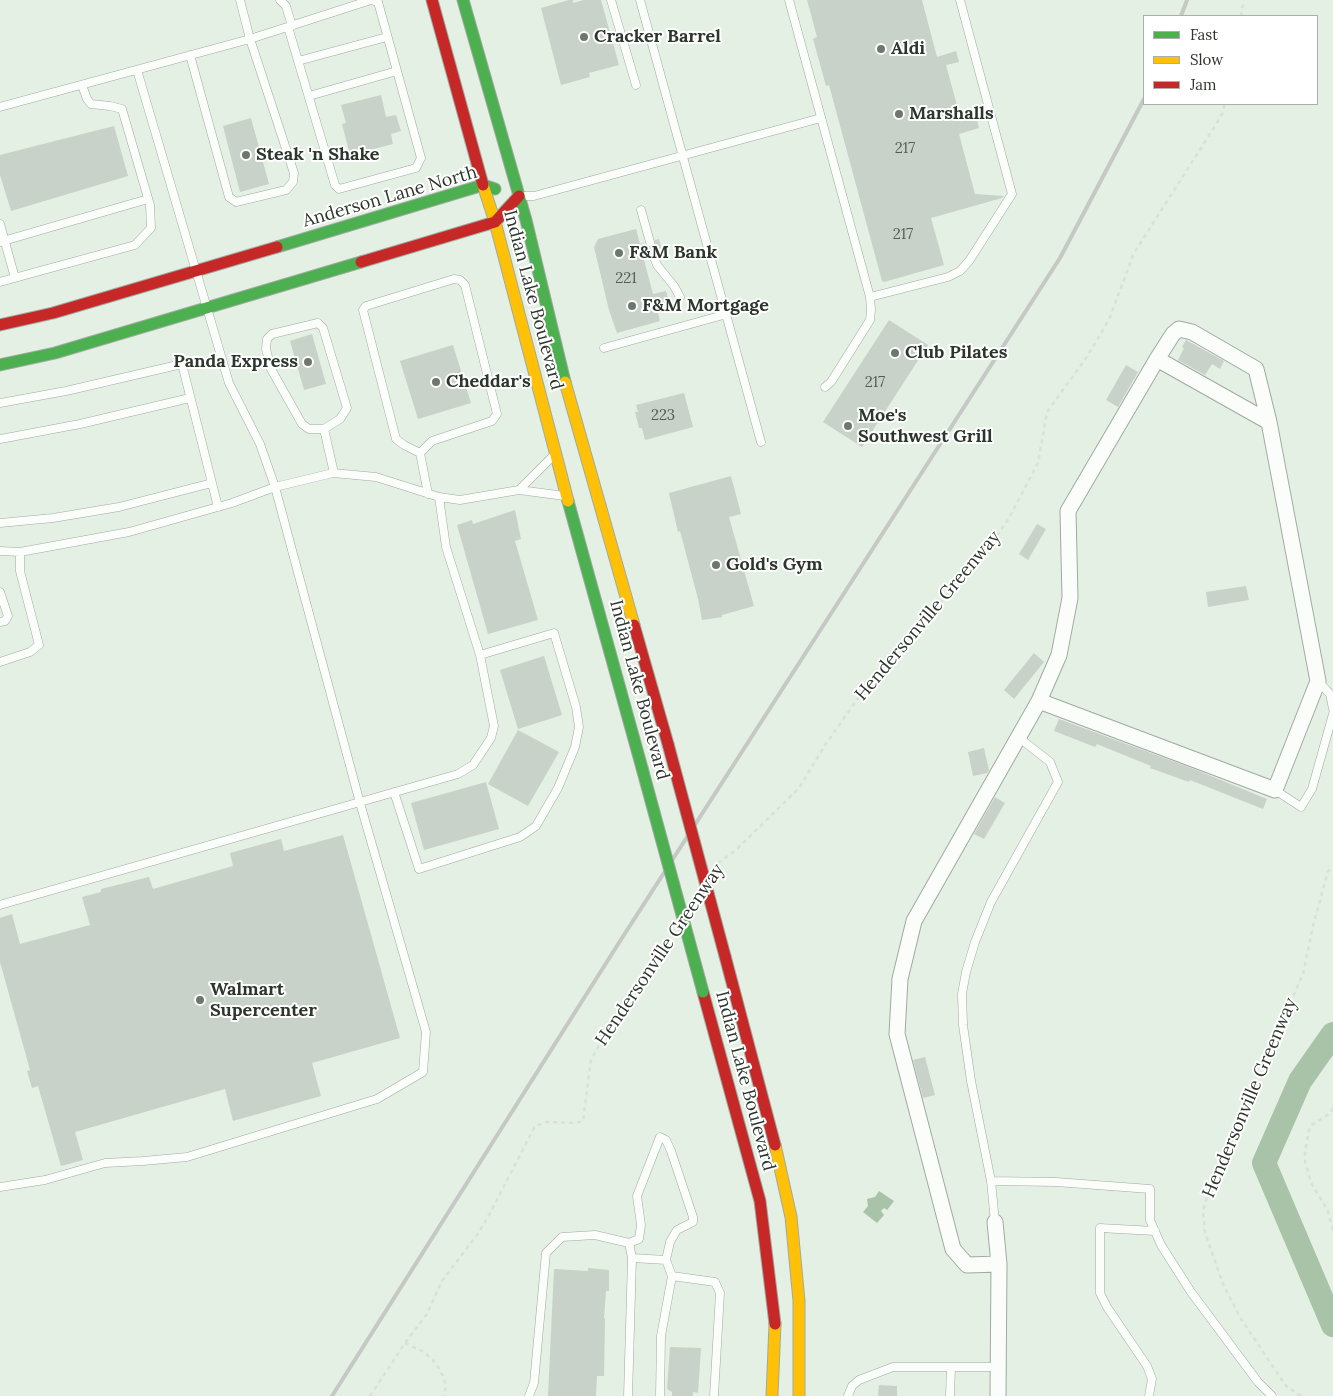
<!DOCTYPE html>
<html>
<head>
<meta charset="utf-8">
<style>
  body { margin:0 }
  #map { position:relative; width:1333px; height:1396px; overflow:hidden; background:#e3f0e3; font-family:Lora,serif }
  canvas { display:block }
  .legend { position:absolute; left:1143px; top:15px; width:175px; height:90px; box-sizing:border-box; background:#fff; border:1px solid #abafab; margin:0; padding:6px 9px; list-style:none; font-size:15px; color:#2d362d }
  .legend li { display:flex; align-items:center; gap:10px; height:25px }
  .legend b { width:25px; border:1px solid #abafab }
</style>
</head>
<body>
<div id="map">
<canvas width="1333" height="1396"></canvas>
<ul class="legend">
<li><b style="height:6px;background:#4caf50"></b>Fast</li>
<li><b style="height:6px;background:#ffc107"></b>Slow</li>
<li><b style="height:6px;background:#c62828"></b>Jam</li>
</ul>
</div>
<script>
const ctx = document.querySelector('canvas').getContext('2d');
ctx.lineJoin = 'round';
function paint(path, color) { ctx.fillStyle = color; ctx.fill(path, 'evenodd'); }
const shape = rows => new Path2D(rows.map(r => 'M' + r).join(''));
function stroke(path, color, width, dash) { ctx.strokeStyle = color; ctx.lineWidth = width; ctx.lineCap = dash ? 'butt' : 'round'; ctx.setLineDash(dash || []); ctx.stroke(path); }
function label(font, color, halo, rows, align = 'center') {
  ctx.font = font + ' Lora,serif'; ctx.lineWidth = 4; ctx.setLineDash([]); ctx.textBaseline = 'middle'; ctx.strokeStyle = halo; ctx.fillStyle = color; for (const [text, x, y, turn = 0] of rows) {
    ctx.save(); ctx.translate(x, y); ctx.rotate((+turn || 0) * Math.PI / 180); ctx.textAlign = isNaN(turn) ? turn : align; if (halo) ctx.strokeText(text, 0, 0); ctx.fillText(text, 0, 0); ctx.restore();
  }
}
const water = shape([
  [879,1191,894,1201,887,1210,884,1208,881,1211,884,1215,877,1223,863,1212,868,1206,867,1199,875,1197]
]);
const river = shape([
  [1333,1034,1300,1081,1264,1163,1333,1325]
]);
const building = shape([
  [569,0,573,0,573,3,584,0,601,0,619,65,589,73,590,77,561,85,541,8],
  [807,0,922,0,937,57,956,51,959,62,946,65,958,109,975,112,979,128,959,134,975,194,1004,196,1002,198,931,218,944,265,884,282,882,281,829,85,826,86,813,39,817,37],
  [381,95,386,117,396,115,401,131,391,134,393,144,350,155,342,124,346,123,341,105],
  [251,118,269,184,240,192,223,126],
  [114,126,128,176,11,211,0,175,0,155],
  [636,229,640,244,644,243,646,246,652,247,655,244,655,240,659,239,663,255,660,256,657,252,652,252,649,254,649,259,644,260,653,294,666,291,670,305,657,309,660,321,617,333,609,310,594,247,598,239],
  [889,320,928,345,862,447,823,422],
  [312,334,326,384,304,390,290,341],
  [1186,340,1224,361,1220,369,1212,364,1205,375,1178,360,1184,348,1182,347],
  [453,345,471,403,418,419,400,361],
  [1126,365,1138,372,1118,407,1106,400],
  [684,393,693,427,645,440,642,428,639,428,635,412,638,412,636,405],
  [731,476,741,514,729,517,754,606,722,615,722,617,702,620,698,599,680,531,678,532,669,493],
  [515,510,521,539,515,541,538,620,488,634,457,525,472,520,473,524],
  [1037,524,1046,529,1028,560,1019,554],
  [1246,586,1249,600,1208,607,1206,592],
  [1034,653,1044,662,1014,699,1004,690],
  [544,656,562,715,518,729,500,670],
  [1059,719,1194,769,1267,799,1263,809,1190,780,1189,782,1150,768,1151,766,1097,744,1095,747,1054,731],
  [518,730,559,752,528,806,488,784],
  [984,748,989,770,987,773,973,776,968,752],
  [486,782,499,829,424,850,411,803],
  [995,797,1005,803,984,839,974,834],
  [343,835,400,1038,312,1063,321,1096,233,1121,225,1089,75,1132,83,1160,61,1166,38,1086,32,1088,27,1071,30,1070,0,962,0,918,12,914,20,944,90,925,82,897,101,892,101,889,149,877,153,889,233,866,230,853,281,839,284,851],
  [925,1057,935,1095,923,1098,913,1060],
  [588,1268,609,1270,609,1291,606,1291,604,1318,605,1319,604,1376,597,1376,596,1396,548,1396,554,1269,588,1271],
  [670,1347,701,1348,698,1393,693,1392,693,1396,672,1396,672,1392,667,1389],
  [879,1385,897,1386,897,1396,878,1396]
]);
const path = shape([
  [1241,16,1244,0],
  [718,863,736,850,799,788,825,745,871,680,899,646,920,626,992,543,1009,518,1038,463,1047,412,1084,361,1099,337,1110,317,1134,253,1215,126,1222,114,1225,104],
  [1333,1108,1329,1114,1310,1126,1305,1151,1305,1161,1311,1183,1327,1209,1333,1230],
  [405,1343,424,1352,432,1359,438,1367,443,1376,446,1385,444,1396],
  [370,1396,405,1343,427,1314,442,1281,477,1235,488,1217,534,1128,538,1125,547,1122,576,1123,583,1121,591,1060,609,1027,620,1015,647,967,670,937],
  [1301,1396,1286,1386,1241,1319,1223,1284,1205,1233,1203,1211,1208,1193,1228,1150,1246,1102,1303,974,1313,926,1328,871,1333,868]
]);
const lane = shape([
  [280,0,286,6,292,26],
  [611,0,636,85],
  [640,0,761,442],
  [789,0,870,297,871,310,870,320,831,382,825,387],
  [190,55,229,197,236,202,286,190,293,182,294,173,250,39,371,0,378,2,421,158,416,168,339,189,335,185,288,27],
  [298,61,387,37],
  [309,96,397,71],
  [0,107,250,39,240,0],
  [521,196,534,196,821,118],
  [641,210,650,242],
  [0,224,15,278],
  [0,242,148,199],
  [654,257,657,265,674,286,680,297],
  [0,282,135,245,151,228,150,205,122,109,110,106,91,104,87,99,82,85],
  [870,297,948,277,960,271,969,261,1012,194,960,0],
  [318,323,323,328,347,408,340,419,324,429,309,429,302,424,271,369,266,349,267,339,272,334,318,323],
  [604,348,727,314],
  [0,403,66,391,182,364,218,507],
  [324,429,334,473],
  [0,439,80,424,190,398],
  [420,453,404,445,396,439,363,310,366,306,454,279,460,280,465,285,497,414,492,421,432,441,420,453,428,494],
  [519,490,553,456],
  [0,523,53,518,119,507,212,483],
  [0,551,20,552,129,532,232,503,275,487,333,473,376,477,439,497,460,500,519,490,565,496],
  [0,592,8,616,5,621,0,622],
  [0,662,30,652,39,645,20,571,20,552],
  [1318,681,1330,694,1333,709],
  [1275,790,1301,807,1312,789,1333,714],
  [394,792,419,869,520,837,536,826,558,788,575,747,579,727,576,707,554,633,480,655],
  [0,905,458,774,473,765,491,738,494,726,480,655,446,547,439,497],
  [991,1181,971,1081,963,1025,962,994,966,972,975,942,991,902,1058,782,1050,762,1018,737],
  [0,1187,45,1180,105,1163,143,1161,187,1157,377,1099,423,1072,426,1032,360,803,275,487,260,444,229,383,137,70],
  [995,1222,991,1181,1056,1182,1150,1189,1150,1220,1161,1245,1191,1292,1258,1382,1272,1396],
  [629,1243,639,1239,641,1225,637,1196,660,1137,666,1140,671,1151,693,1217,693,1222,677,1230,670,1242,666,1260],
  [632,1258,666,1260,672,1276,661,1336,660,1396],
  [672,1276,715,1282,720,1293,714,1396],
  [529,1396,534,1383,546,1253,562,1237,595,1235,629,1243,632,1258,628,1396],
  [848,1396,852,1386,859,1380,893,1367,998,1367],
  [950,1396,951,1367],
  [1149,1396,1152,1379,1147,1366,1107,1307,1100,1293,1100,1228,1155,1231]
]);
const street = shape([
  [1157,359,1173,334,1179,329,1192,332,1256,369,1269,422],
  [995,1222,999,1264,998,1396],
  [999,1264,967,1265,953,1249,897,1034,900,979,914,921,1039,701,1275,790,1318,681,1269,422,1157,359,1068,511,1070,598,1059,655,1039,701]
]);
const fast = shape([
  [463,0,526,220,565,382],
  [277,247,483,185,495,189],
  [0,365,55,353,361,262],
  [568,501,642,768]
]);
const slow = shape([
  [483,185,495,222,568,501],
  [565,382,634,625],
  [775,1145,791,1217,799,1301,799,1396],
  [772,1396,775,1324]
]);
const jam = shape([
  [432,0,483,185],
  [361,262,495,222,519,196],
  [0,325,53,313,277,247],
  [634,625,668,744],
  [725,956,775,1145],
  [703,992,760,1201,775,1324]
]);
const rail = shape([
  [1181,16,1187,0],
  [332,1396,622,938,1060,258,1144,99]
]);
const fastBridge = shape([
  [642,768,703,992]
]);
const jamBridge = shape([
  [668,744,725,956]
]);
const markers = [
  [584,37,5,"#6d776d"],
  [881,49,5,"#6d776d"],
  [899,114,5,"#6d776d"],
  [246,155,5,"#6d776d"],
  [619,253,5,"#6d776d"],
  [632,306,5,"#6d776d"],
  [895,353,5,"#6d776d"],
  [308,362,5,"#6d776d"],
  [436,382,5,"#6d776d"],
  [848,426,5,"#6d776d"],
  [716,565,5,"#6d776d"],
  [200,1000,5,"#6d776d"]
];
const numberNames = [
  ["217",905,149],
  ["217",903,235],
  ["221",626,279],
  ["217",875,383],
  ["223",663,416]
];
const poiNames = [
  ["Cracker Barrel",594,37],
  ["Aldi",891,49],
  ["Marshalls",909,114],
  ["Steak 'n Shake",256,155],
  ["F&M Bank",629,253],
  ["F&M Mortgage",642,306],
  ["Club Pilates",905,353],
  ["Panda Express",298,362,"right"],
  ["Cheddar's",446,382],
  ["Moe's",858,416],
  ["Southwest Grill",858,437],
  ["Gold's Gym",726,565],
  ["Walmart",210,990],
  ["Supercenter",210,1011]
];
const streetNames = [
  ["Anderson Lane North",390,197,-16],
  ["Indian Lake Boulevard",533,300,75],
  ["Hendersonville Greenway",928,616,-50],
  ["Indian Lake Boulevard",639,690,75],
  ["Hendersonville Greenway",660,955,-56],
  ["Indian Lake Boulevard",745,1081,75],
  ["Hendersonville Greenway",1250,1098,-67]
];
paint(water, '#a9c3a9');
stroke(river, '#a9c3a9', 24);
paint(building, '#c8d2c8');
stroke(lane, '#a0aaa0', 9);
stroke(street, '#a0aaa0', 17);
stroke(fast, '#a0aaa0', 13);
stroke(slow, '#a0aaa0', 13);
stroke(jam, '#a0aaa0', 13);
stroke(path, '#dbdfdb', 2.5, [4, 4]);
stroke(lane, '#fbfdfb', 8);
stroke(street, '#fbfdfb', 15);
stroke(fast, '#4caf50', 11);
stroke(slow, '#ffc107', 11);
stroke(jam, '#c62828', 11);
stroke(rail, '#c5c8c5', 4);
stroke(fastBridge, '#a0aaa0', 13, []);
stroke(jamBridge, '#a0aaa0', 13, []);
stroke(fastBridge, '#4caf50', 11);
stroke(jamBridge, '#c62828', 11);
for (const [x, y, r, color] of markers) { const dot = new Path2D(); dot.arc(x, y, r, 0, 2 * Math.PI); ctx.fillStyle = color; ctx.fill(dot); stroke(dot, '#fff', 2); }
label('15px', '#545d54', null, numberNames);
label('bold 18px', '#2d362d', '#fff', poiNames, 'left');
label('18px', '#2d362d', '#fff', streetNames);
</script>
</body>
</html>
